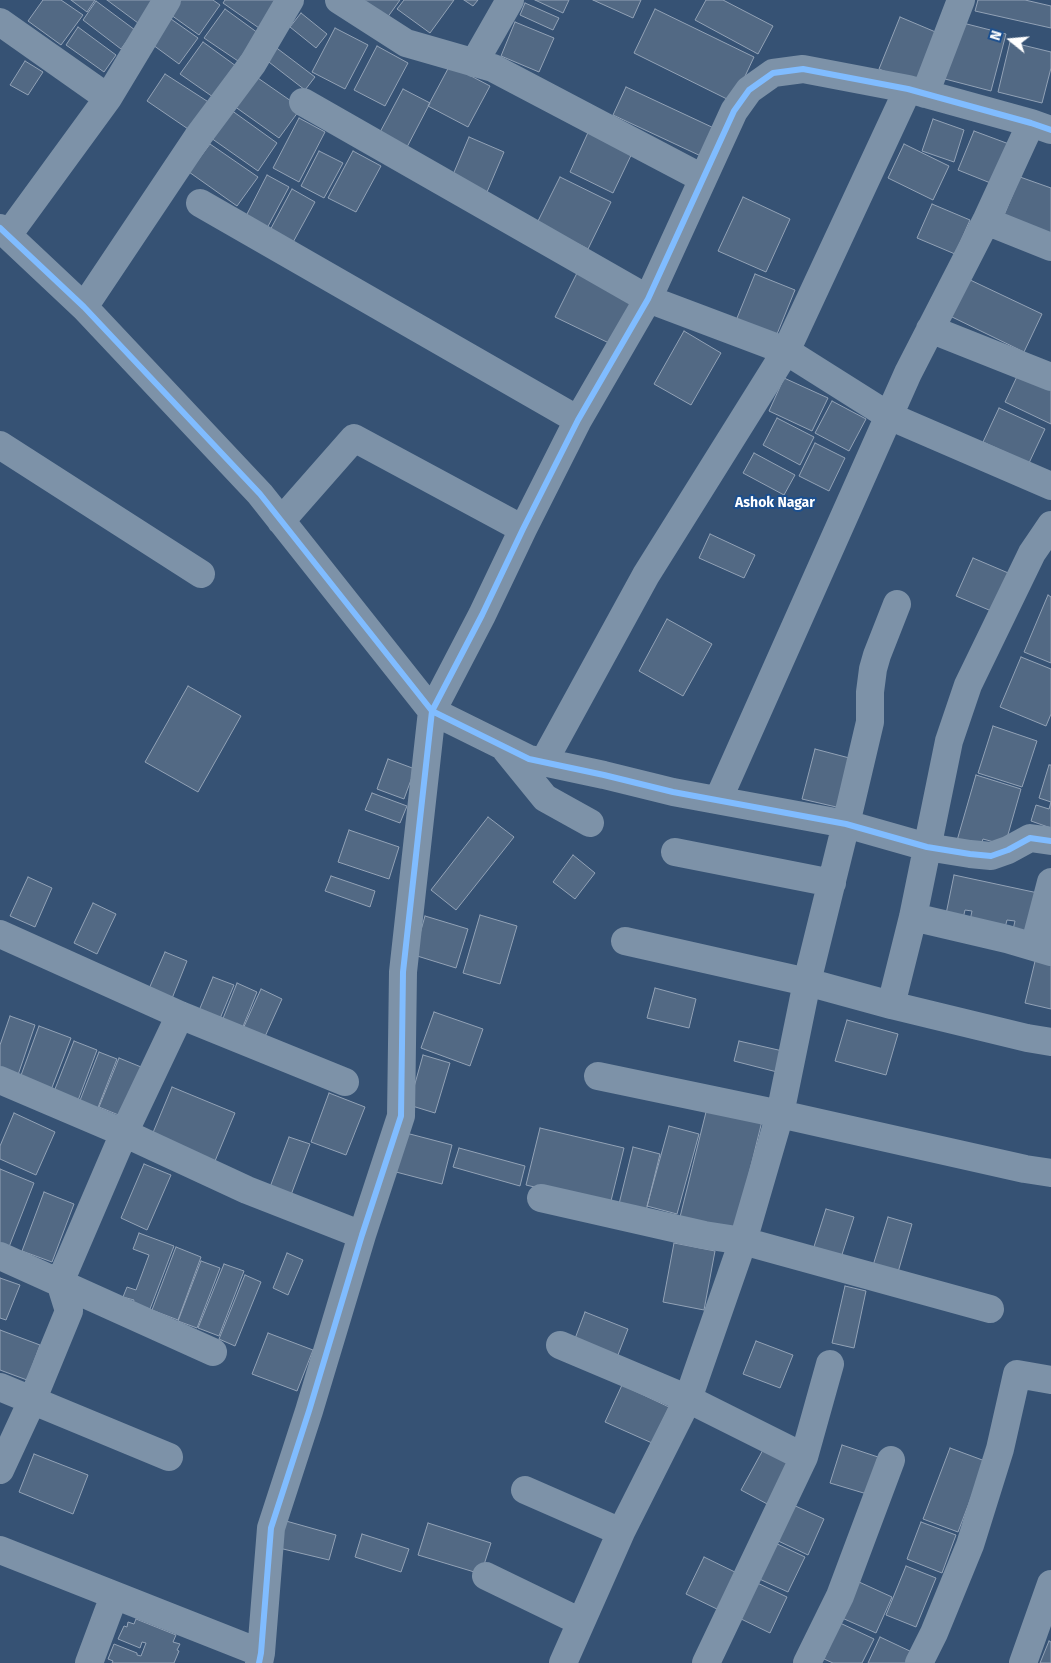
<!DOCTYPE html>
<html>
<head>
<meta charset="utf-8">
<style>
  body { margin:0 }
  #map { position:relative; width:1051px; height:1663px; overflow:hidden; background:#365274; font-family:"Fira Sans",sans-serif }
  canvas { display:block }
  .north { position:absolute; left:986px; top:15px; width:50px; height:50px; -webkit-text-stroke:4px #1b4f8f; paint-order:stroke; rotate:287deg; font-size:14px; font-weight:700; line-height:20px; text-align:center; color:#fff }
  .north::after { content:''; display:block; margin:auto; width:18px; height:22px; background:#fff; clip-path:polygon(50% 0,100% 100%,50% 72%,0 100%) }
</style>
</head>
<body>
<div id="map">
<canvas width="1051" height="1663"></canvas>
<div class="north">N</div>
</div>
<script>
const ctx = document.querySelector('canvas').getContext('2d');
ctx.lineJoin = 'round';
function paint(path, color) { ctx.fillStyle = color; ctx.fill(path, 'evenodd'); }
const shape = rows => new Path2D(rows.map(r => 'M' + r).join(''));
function stroke(path, color, width, dash) { ctx.strokeStyle = color; ctx.lineWidth = width; ctx.lineCap = dash ? 'butt' : 'round'; ctx.setLineDash(dash || []); ctx.stroke(path); }
function label(font, color, halo, rows, align = 'center') {
  ctx.font = font + ' "Fira Sans",sans-serif'; ctx.lineWidth = 4; ctx.setLineDash([]); ctx.textBaseline = 'middle'; ctx.strokeStyle = halo; ctx.fillStyle = color; for (const [text, x, y, turn = 0] of rows) {
    ctx.save(); ctx.translate(x, y); ctx.rotate((+turn || 0) * Math.PI / 180); ctx.textAlign = isNaN(turn) ? turn : align; if (halo) ctx.strokeText(text, 0, 0); ctx.fillText(text, 0, 0); ctx.restore();
  }
}
const building = shape([
  [43,0,61,0,83,15,61,45,28,21,43,0],
  [71,0,95,0,87,12,71,0],
  [107,0,154,0,138,23,107,0],
  [181,0,213,0,220,5,199,35,171,15,181,0],
  [225,0,279,0,259,28,223,3,225,0],
  [363,0,400,0,387,18,363,0],
  [404,0,454,0,430,33,397,9,404,0],
  [464,0,478,0,473,6,464,0],
  [535,0,569,0,563,13,535,0],
  [593,0,641,0,633,18,593,0],
  [706,0,723,0,773,26,758,54,695,20,706,0],
  [978,0,1025,0,1051,6,1051,28,975,11,978,0],
  [96,1,135,30,121,49,83,20,96,1],
  [525,3,559,18,553,30,520,15,525,3],
  [225,9,258,33,238,61,204,38,225,9],
  [655,9,754,57,733,102,634,53,655,9],
  [301,13,327,34,316,48,290,27,301,13],
  [900,17,945,36,924,87,879,69,900,17],
  [171,19,198,38,179,64,153,45,171,19],
  [515,22,554,38,539,72,501,56,515,22],
  [959,22,1006,34,991,91,945,79,959,22],
  [78,27,116,55,104,72,66,45,78,27],
  [335,28,368,45,345,89,312,72,335,28],
  [203,42,236,66,213,97,180,74,203,42],
  [1010,42,1051,52,1051,68,1042,103,998,92,1010,42],
  [274,46,315,77,305,90,265,59,274,46],
  [377,46,408,63,385,106,354,90,377,46],
  [25,61,43,72,28,95,10,85,25,61],
  [450,65,490,86,468,127,428,106,450,65],
  [165,74,210,103,191,131,147,101,165,74],
  [255,76,301,108,279,138,234,106,255,76],
  [626,87,716,129,703,157,613,115,626,87],
  [403,89,430,103,406,149,379,134,403,89],
  [231,110,277,143,258,171,211,138,231,110],
  [299,118,325,132,299,182,273,168,299,118],
  [933,119,964,130,954,162,922,151,933,119],
  [591,126,635,147,613,193,570,172,591,126],
  [974,131,1009,144,993,184,958,170,974,131],
  [469,137,504,152,487,192,452,177,469,137],
  [210,144,258,177,237,206,189,172,210,144],
  [904,144,949,166,933,200,888,178,904,144],
  [319,151,343,163,324,198,301,186,319,151],
  [353,151,381,166,356,212,328,198,353,151],
  [267,175,289,187,266,230,245,218,267,175],
  [560,177,611,202,588,249,537,223,560,177],
  [1020,177,1051,188,1051,238,1002,220,1020,177],
  [292,189,315,202,291,246,268,234,292,189],
  [743,197,790,219,766,272,718,251,743,197],
  [932,204,970,220,955,254,917,238,932,204],
  [578,271,633,298,611,344,555,317,578,271],
  [755,274,795,290,775,339,735,323,755,274],
  [966,278,1042,314,1024,352,948,315,966,278],
  [684,331,721,353,691,405,654,384,684,331],
  [1021,368,1051,383,1051,424,1005,402,1021,368],
  [784,378,828,398,812,431,769,411,784,378],
  [832,401,866,419,849,451,815,433,832,401],
  [999,408,1045,429,1029,463,983,442,999,408],
  [777,418,814,437,800,465,763,445,777,418],
  [815,443,845,458,829,491,799,476,815,443],
  [754,453,795,475,784,495,743,473,754,453],
  [710,534,755,555,744,578,699,558,710,534],
  [973,558,1013,575,996,613,956,596,973,558],
  [1048,595,1051,597,1051,663,1024,652,1048,595],
  [667,619,712,644,683,696,639,671,667,619],
  [1021,657,1051,669,1051,714,1046,726,1000,707,1021,657],
  [188,686,241,716,198,792,145,762,188,686],
  [993,726,1037,741,1022,787,978,773,993,726],
  [815,749,857,760,845,809,802,799,815,749],
  [388,759,415,769,404,799,377,789,388,759],
  [1049,765,1051,765,1051,828,1031,821,1036,805,1049,809,1051,802,1039,798,1049,765],
  [976,775,1021,789,1005,845,983,839,979,850,956,844,976,775],
  [372,793,407,806,400,823,365,810,372,793],
  [488,817,514,837,456,910,431,890,488,817],
  [349,830,399,847,389,879,338,862,349,830],
  [573,855,595,873,575,899,553,882,573,855],
  [954,875,1038,893,1028,937,1012,934,1015,921,1007,920,1004,932,969,925,972,911,965,910,962,923,945,919,954,875],
  [331,876,375,891,370,907,325,891,331,876],
  [28,877,52,888,35,927,10,916,28,877],
  [93,903,116,914,97,954,74,943,93,903],
  [480,915,517,926,500,984,463,973,480,915],
  [425,916,468,929,456,968,414,955,425,916],
  [165,952,187,961,171,1001,148,991,165,952],
  [1037,953,1051,956,1051,1009,1025,1003,1037,953],
  [213,977,234,985,219,1021,198,1013,213,977],
  [237,983,257,992,242,1029,222,1021,237,983],
  [655,988,696,999,689,1028,647,1018,655,988],
  [261,989,282,999,263,1041,242,1031,261,989],
  [434,1012,483,1029,470,1066,421,1048,434,1012],
  [10,1016,35,1025,18,1075,0,1069,0,1045,10,1016],
  [847,1020,898,1034,886,1075,835,1061,847,1020],
  [39,1026,71,1038,51,1090,20,1078,39,1026],
  [74,1041,97,1050,77,1103,53,1094,74,1041],
  [739,1041,787,1052,781,1073,734,1061,739,1041],
  [99,1052,117,1059,97,1110,79,1103,99,1052],
  [423,1055,450,1063,435,1113,409,1105,423,1055],
  [119,1058,146,1069,126,1118,99,1107,119,1058],
  [172,1087,235,1113,215,1161,152,1135,172,1087],
  [329,1093,365,1107,346,1155,311,1142,329,1093],
  [707,1108,762,1121,735,1231,680,1217,707,1108],
  [14,1113,55,1132,36,1175,0,1159,0,1146,14,1113],
  [669,1126,699,1134,677,1214,647,1206,669,1126],
  [540,1128,624,1148,610,1205,526,1185,540,1128],
  [406,1133,452,1145,442,1184,396,1172,406,1133],
  [289,1137,310,1144,291,1195,270,1187,289,1137],
  [633,1147,660,1154,646,1211,619,1204,633,1147],
  [459,1148,525,1166,520,1186,453,1167,459,1148],
  [144,1164,171,1175,147,1230,121,1218,144,1164],
  [0,1169,34,1183,9,1247,0,1244,0,1169],
  [44,1192,74,1204,52,1262,22,1251,44,1192],
  [826,1209,854,1217,839,1264,811,1256,826,1209],
  [888,1217,912,1224,896,1279,871,1272,888,1217],
  [139,1233,174,1246,150,1309,133,1303,134,1300,123,1297,127,1287,136,1290,149,1255,133,1249,139,1233],
  [674,1243,715,1251,704,1310,663,1302,674,1243],
  [176,1247,201,1257,178,1320,152,1310,176,1247],
  [287,1253,303,1260,288,1295,273,1288,287,1253],
  [201,1261,220,1268,197,1328,178,1321,201,1261],
  [224,1264,244,1271,219,1336,198,1328,224,1264],
  [245,1275,261,1282,235,1346,219,1339,245,1275],
  [0,1278,20,1285,6,1320,0,1318,0,1278],
  [845,1286,866,1291,854,1348,832,1343,845,1286],
  [585,1312,628,1329,616,1360,573,1344,585,1312],
  [0,1330,40,1345,27,1380,0,1370,0,1330],
  [268,1333,313,1350,297,1391,252,1374,268,1333],
  [756,1341,793,1355,780,1388,743,1374,756,1341],
  [622,1385,669,1407,652,1443,605,1422,622,1385],
  [842,1445,878,1457,867,1494,830,1483,842,1445],
  [764,1448,794,1464,771,1506,741,1490,764,1448],
  [950,1448,985,1461,958,1532,923,1519,950,1448],
  [34,1454,88,1475,73,1514,19,1492,34,1454],
  [791,1504,824,1519,808,1555,774,1539,791,1504],
  [286,1521,336,1535,329,1560,279,1548,286,1521],
  [921,1522,956,1535,942,1573,907,1559,921,1522],
  [428,1523,491,1543,481,1574,418,1555,428,1523],
  [362,1534,409,1549,401,1572,355,1557,362,1534],
  [771,1541,805,1557,788,1592,755,1577,771,1541],
  [704,1557,739,1574,721,1611,686,1594,704,1557],
  [906,1566,936,1578,916,1627,886,1615,906,1566],
  [753,1581,787,1597,770,1633,737,1617,753,1581],
  [859,1582,892,1597,876,1633,842,1618,859,1582],
  [136,1619,176,1635,173,1642,180,1644,177,1650,179,1651,174,1663,112,1663,113,1661,108,1659,114,1644,137,1653,137,1655,141,1656,146,1643,142,1642,140,1648,118,1639,124,1626,127,1627,128,1622,134,1624,136,1619],
  [840,1623,874,1639,862,1663,833,1663,824,1659,840,1623],
  [880,1637,914,1653,909,1663,868,1663,880,1637],
  [1049,1641,1051,1642,1051,1663,1040,1663,1049,1641]
]);
const minor = shape([
  [339,0,406,43,493,68,702,178],
  [0,22,108,98],
  [474,63,510,0],
  [925,94,961,0],
  [303,102,648,299,786,351,889,416,1051,486],
  [1051,130,1031,123,908,89,803,69,773,73,749,90,734,111,648,299,578,420,523,529,482,615,432,711,529,759,604,775,673,792,846,824,927,847,970,854,991,856,1008,850,1030,838,1051,841],
  [200,203,578,420],
  [986,221,1051,247],
  [0,228,84,307,260,494,432,711,403,972,401,1116,362,1235,309,1411,271,1528,261,1653,259,1663],
  [8,235,108,98,167,0],
  [84,307,197,138,253,63,290,0],
  [930,329,1051,377],
  [0,445,201,574],
  [281,521,354,438,523,529],
  [506,750,545,798,590,823],
  [543,763,646,575,786,351,908,89],
  [718,800,908,373,986,221,1031,123],
  [675,852,832,883],
  [913,917,1007,939,1051,952],
  [0,934,180,1015,345,1082],
  [625,941,807,982,891,1005,913,917,949,741,968,685,1032,553,1051,525],
  [1034,947,1051,882],
  [891,1005,1027,1038,1051,1042],
  [180,1015,124,1133,247,1190,362,1235],
  [598,1076,780,1114,1025,1169,1051,1173],
  [0,1080,124,1133,60,1282,69,1311,32,1401,0,1470],
  [541,1198,704,1235,743,1241,990,1309],
  [0,1256,213,1352],
  [560,1345,688,1399,804,1457,706,1663],
  [0,1387,169,1457],
  [804,1457,830,1364],
  [525,1490,621,1532],
  [0,1550,261,1653],
  [486,1576,581,1622],
  [89,1663,114,1596],
  [563,1663,621,1532,688,1399,743,1241,780,1114,807,982,846,824,870,722,870,692,873,669,877,655,897,604],
  [807,1663,840,1596,891,1460],
  [919,1663,934,1633,970,1545,1000,1449,1017,1374,1051,1380],
  [1023,1663,1051,1584]
]);
const cycleway = shape([
  [1051,130,1031,123,908,89,803,69,773,73,749,90,734,111,648,299,578,420,523,529,482,615,432,711,529,759,604,775,673,792,846,824,927,847,970,854,991,856,1008,850,1030,838,1051,841],
  [0,228,84,307,260,494,432,711,403,972,401,1116,362,1235,309,1411,271,1528,261,1653,259,1663]
]);
const neighbourhoodNames = [
  ["Ashok Nagar",775,503]
];
paint(building, '#526984');
stroke(building, '#92a2b6', 1);
stroke(minor, '#7d92a8', 28);
stroke(cycleway, '#80bcff', 6);
label('bold 14px', '#fff', '#1b4f8f', neighbourhoodNames);
</script>
</body>
</html>
